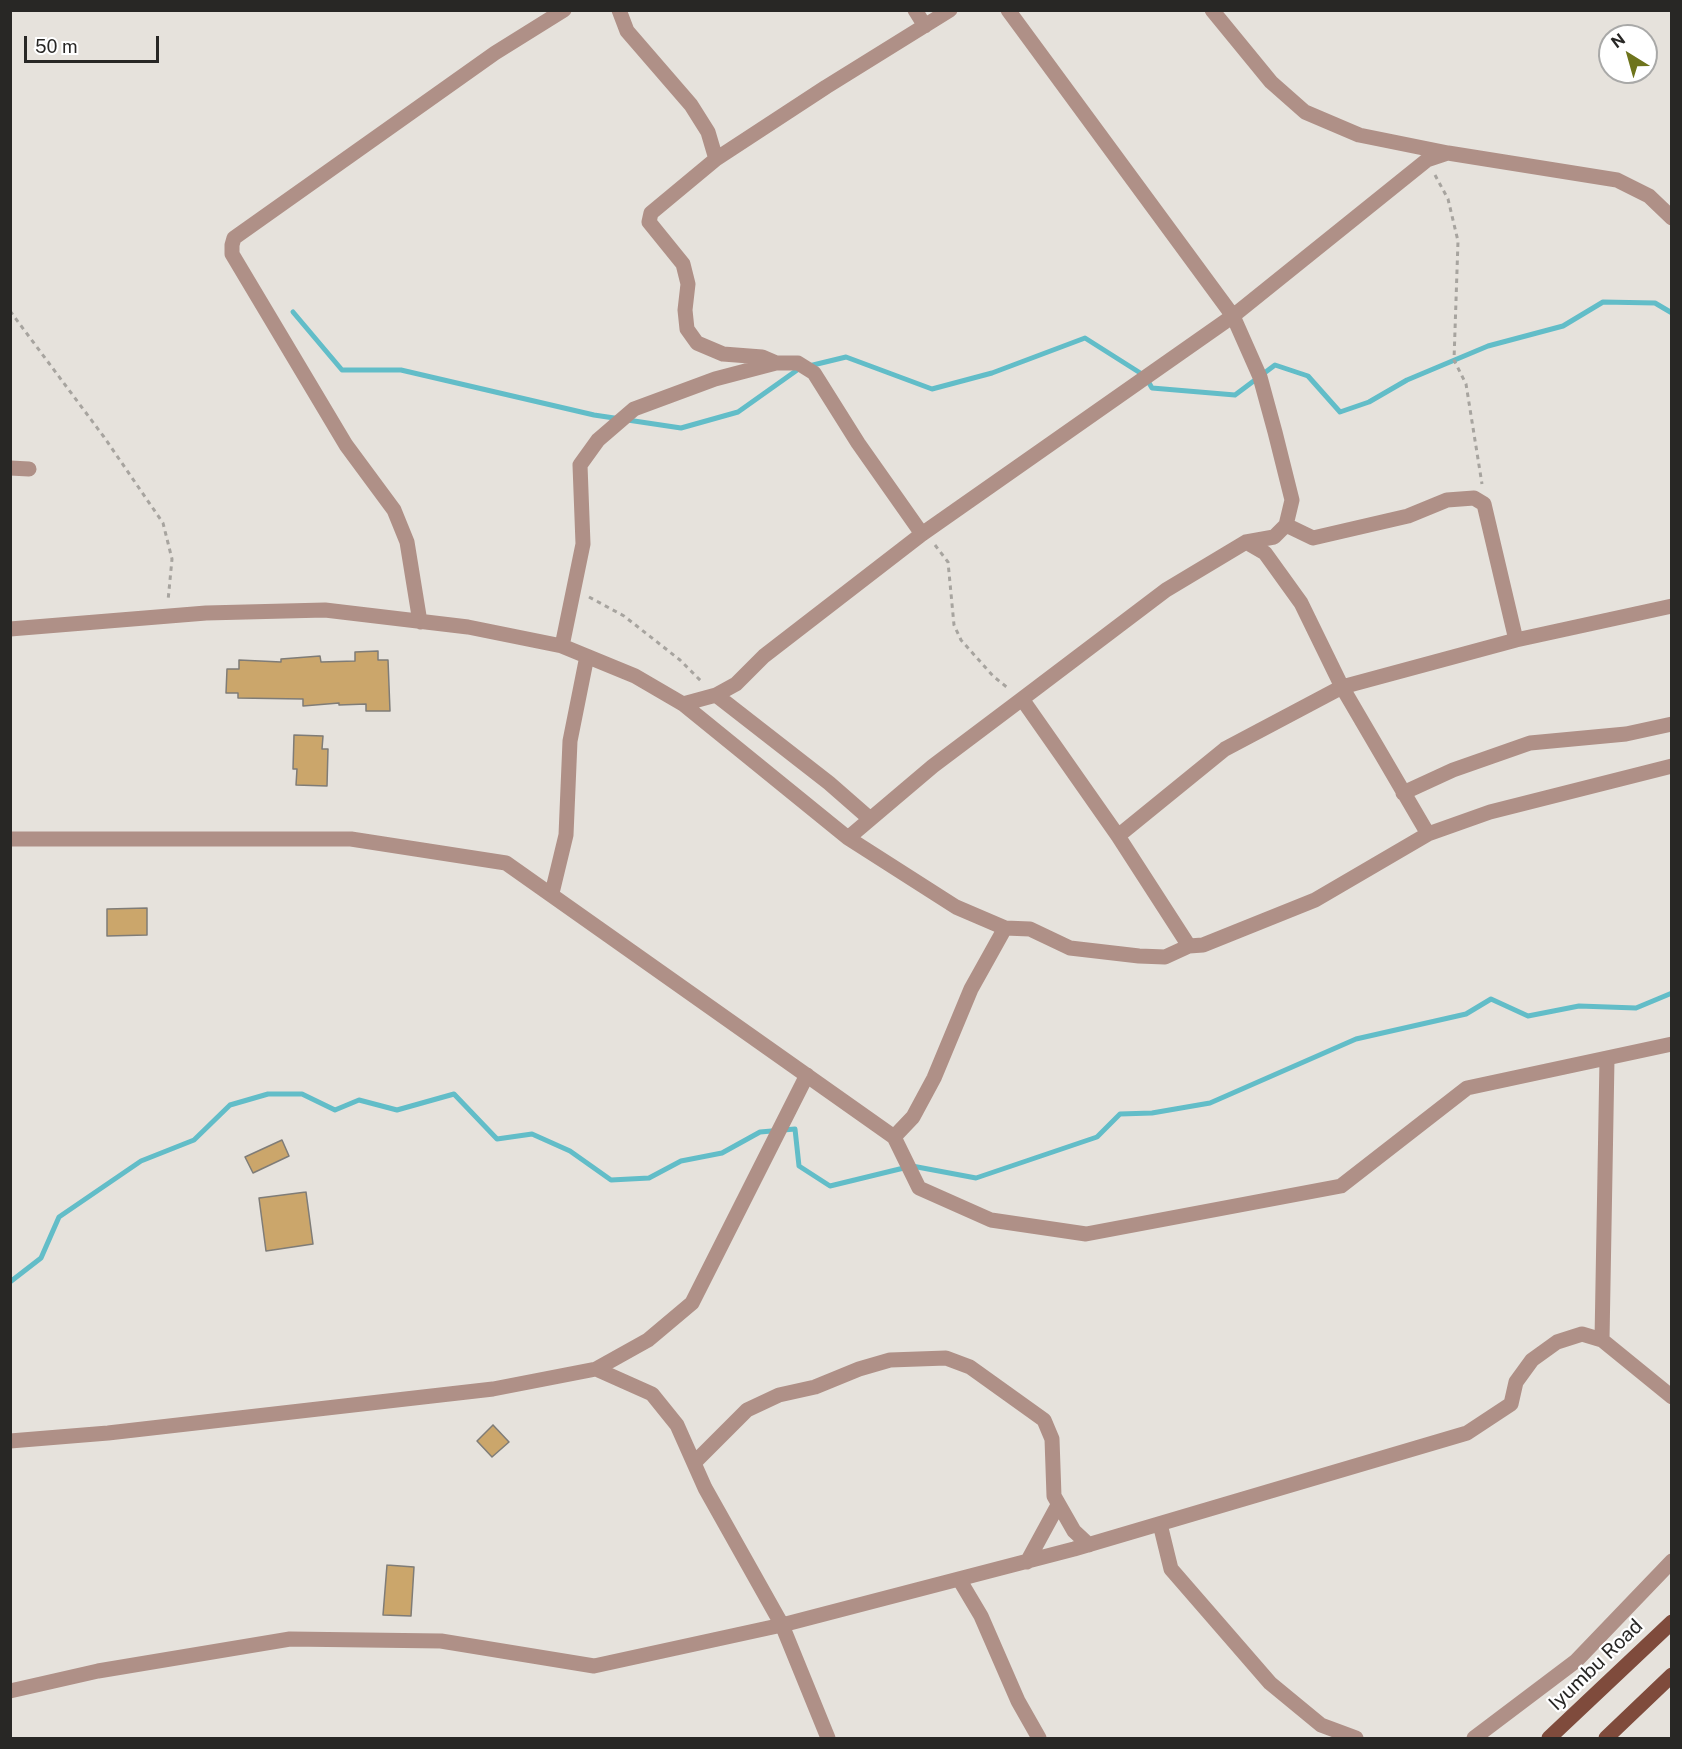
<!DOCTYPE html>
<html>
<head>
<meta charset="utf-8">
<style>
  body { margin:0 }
  #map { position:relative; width:1682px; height:1749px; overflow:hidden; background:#e6e2dc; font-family:"Public Sans",sans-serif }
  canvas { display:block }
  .frame { position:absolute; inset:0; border:12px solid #282725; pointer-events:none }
  .north { position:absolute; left:1598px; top:24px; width:60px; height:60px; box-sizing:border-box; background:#fff; border:2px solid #a9a9a8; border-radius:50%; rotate:323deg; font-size:16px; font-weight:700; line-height:24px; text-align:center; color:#282725 }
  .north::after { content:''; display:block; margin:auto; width:21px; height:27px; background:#6e741c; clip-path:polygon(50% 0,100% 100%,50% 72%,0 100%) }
  .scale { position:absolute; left:24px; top:36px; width:135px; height:27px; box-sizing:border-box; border:3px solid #282725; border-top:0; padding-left:8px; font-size:18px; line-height:21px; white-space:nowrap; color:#282725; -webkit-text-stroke:4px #fff; paint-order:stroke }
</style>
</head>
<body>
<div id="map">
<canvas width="1682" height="1749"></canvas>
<div class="frame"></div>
<div class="north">N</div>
<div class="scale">50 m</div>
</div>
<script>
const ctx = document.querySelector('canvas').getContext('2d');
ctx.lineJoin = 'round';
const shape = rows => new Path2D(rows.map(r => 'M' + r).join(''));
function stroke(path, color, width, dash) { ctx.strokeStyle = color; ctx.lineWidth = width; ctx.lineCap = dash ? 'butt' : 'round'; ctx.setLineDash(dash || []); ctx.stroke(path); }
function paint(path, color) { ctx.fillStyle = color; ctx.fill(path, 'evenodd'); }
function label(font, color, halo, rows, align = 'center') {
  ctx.font = font + ' "Public Sans",sans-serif'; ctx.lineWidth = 4.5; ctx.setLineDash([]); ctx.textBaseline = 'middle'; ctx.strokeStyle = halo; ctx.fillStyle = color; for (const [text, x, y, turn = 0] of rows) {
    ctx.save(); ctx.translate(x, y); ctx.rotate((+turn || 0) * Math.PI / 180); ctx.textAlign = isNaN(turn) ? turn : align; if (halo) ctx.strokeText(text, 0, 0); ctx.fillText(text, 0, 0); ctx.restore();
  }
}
const stream = shape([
  [293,312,342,370,401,370,594,415,681,428,738,412,800,368],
  [809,366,846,357,932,389,992,373,1085,338,1145,376,1152,388,1235,395,1275,365,1308,376,1340,412,1369,402,1407,380,1488,346,1563,326,1603,302,1655,303,1672,313],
  [10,1282,41,1258,59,1217,141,1161,194,1140,230,1105,268,1094,302,1094,335,1110,359,1100,397,1110,454,1094,497,1139,532,1134,570,1151,611,1180,649,1178,681,1161,722,1153,760,1132,795,1129,799,1166,830,1186,912,1166,976,1178,1097,1137,1120,1114,1152,1113,1210,1103,1356,1039,1466,1014,1491,999,1528,1016,1579,1006,1636,1008,1672,993]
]);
const building = shape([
  [378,651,378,660,388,660,390,711,366,711,366,704,339,705,339,703,303,706,303,699,238,698,238,693,226,693,227,669,239,669,239,660,281,662,281,659,320,656,321,662,355,661,355,652,378,651],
  [294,735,323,736,322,749,328,749,327,786,296,785,297,769,293,769,294,735],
  [147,908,147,935,107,936,107,909,147,908],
  [282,1140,289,1156,253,1173,245,1157,282,1140],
  [306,1192,313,1244,266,1251,259,1198,306,1192],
  [493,1425,509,1442,492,1457,477,1441,493,1425],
  [387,1565,414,1567,411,1616,383,1615,387,1565]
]);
const path = shape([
  [1435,175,1448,199,1458,241,1454,360,1466,384,1482,484],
  [10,311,104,437,163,523,172,559,168,601],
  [935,545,948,562,954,625,961,640,993,676,1009,689],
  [589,597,624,616,680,660,703,683]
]);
const minor = shape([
  [619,10,627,31,691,105,708,132,716,159],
  [915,10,925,26],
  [1212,10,1271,82,1305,112,1359,135,1448,153],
  [776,363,762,357,723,354,697,343,687,329,685,310,688,284,683,264,649,222,651,213,716,159,826,87,950,10],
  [10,468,29,469],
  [1286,525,1313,538,1408,516,1447,500,1474,498,1484,504,1516,640],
  [1246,542,1265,553,1301,603,1342,687,1428,834],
  [420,622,407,542,394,510,346,445,232,254,232,245,234,238,385,131,495,53,564,10],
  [10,629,206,613,325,610,468,627,562,646,635,676,683,704,848,838,956,907,1005,928,1030,929,1070,948,1139,956,1165,957,1189,946,1203,945,1315,900,1428,834,1490,812,1672,766],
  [562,646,583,544,580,465,598,440,634,409,715,379,776,363,798,363,814,373,858,443,922,534],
  [716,695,829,783,869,818],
  [683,704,716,695,736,684,764,656,922,534,1233,316,1008,10],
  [1403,793,1453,770,1530,743,1626,734,1672,724],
  [1118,836,1022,699,1166,590,1246,542,1274,537,1286,525,1292,500,1275,432,1260,377,1233,316,1427,160,1448,153,1617,180,1649,196,1672,218],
  [848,838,933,766,1022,699],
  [10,839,351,839,506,863,894,1137,919,1188,991,1220,1086,1234,1341,1186,1467,1088,1672,1044],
  [552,893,566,835,570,741,587,656],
  [1189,946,1118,836,1225,749,1342,687,1516,640,1672,606],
  [894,1137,913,1117,934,1078,971,989,1005,928],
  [1602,1340,1672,1397],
  [596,1369,652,1394,677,1425,705,1488,782,1625,828,1738],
  [10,1441,108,1433,493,1389,596,1369,648,1340,692,1303,807,1075],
  [694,1463,747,1410,779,1395,815,1387,859,1369,890,1360,946,1358,970,1367,1044,1420,1052,1439,1054,1496,1074,1531,1089,1545],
  [1160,1524,1171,1569,1270,1683,1321,1725,1356,1738],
  [1027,1562,1058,1505],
  [959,1579,981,1616,1018,1701,1039,1738],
  [10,1691,98,1671,290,1639,441,1641,594,1666,782,1625,1074,1549,1467,1433,1511,1404,1516,1382,1532,1360,1557,1342,1582,1334,1602,1340,1607,1059],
  [1474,1738,1576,1661,1672,1561]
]);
const major = shape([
  [1549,1738,1672,1622],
  [1606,1738,1672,1675]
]);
const streetNames = [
  ["Iyumbu Road",1596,1665,-44]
];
stroke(stream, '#62bdc8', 5);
paint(building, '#cba66b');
stroke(building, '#7f7c77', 1.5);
stroke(path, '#a7a49f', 3, [4.5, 4.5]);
stroke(minor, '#af9087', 15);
stroke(major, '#7f4b3c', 15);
label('20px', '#282725', '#fff', streetNames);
</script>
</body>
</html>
